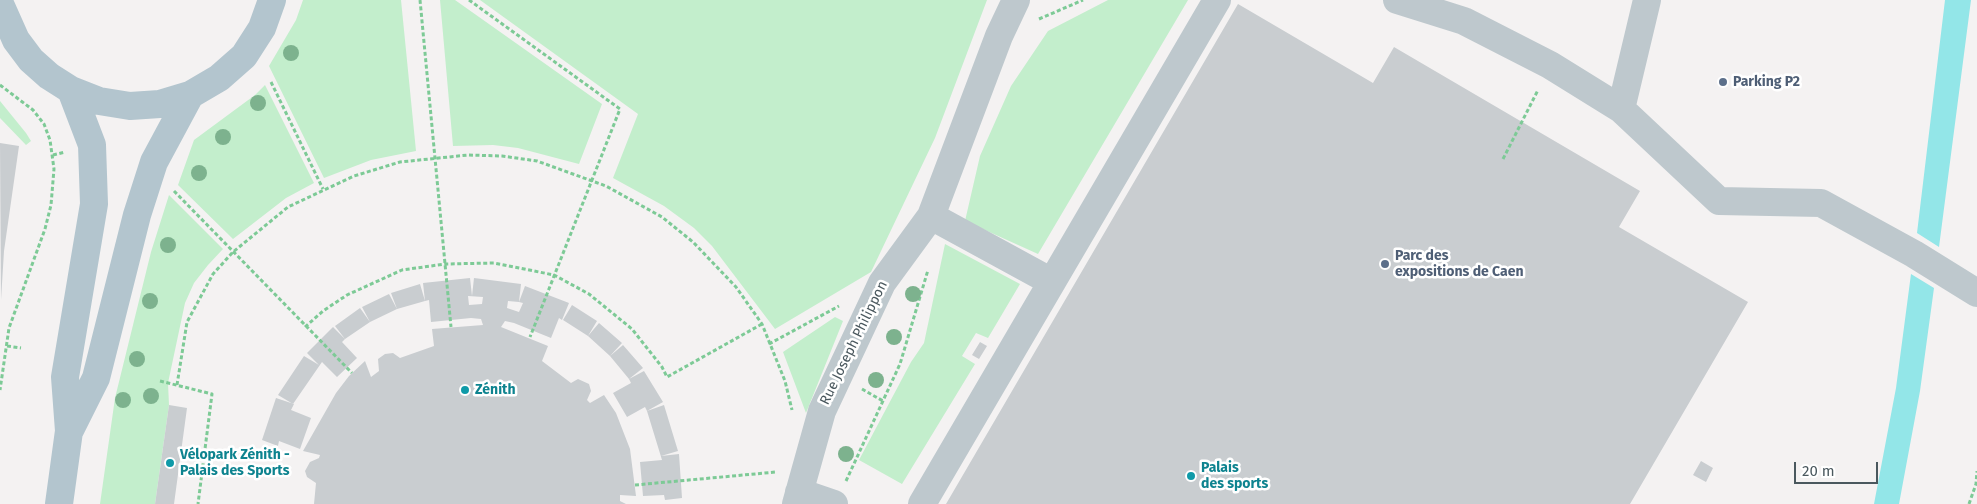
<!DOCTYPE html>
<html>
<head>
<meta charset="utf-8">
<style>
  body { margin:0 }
  #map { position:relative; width:1977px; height:504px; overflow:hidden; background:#f4f2f2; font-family:"Fira Sans",sans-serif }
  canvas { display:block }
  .scale { position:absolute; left:1794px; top:462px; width:84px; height:22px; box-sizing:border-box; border:2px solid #4a585e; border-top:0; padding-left:6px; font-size:15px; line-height:18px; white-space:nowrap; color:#4a585e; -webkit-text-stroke:4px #fff; paint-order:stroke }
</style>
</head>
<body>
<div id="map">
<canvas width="1977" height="504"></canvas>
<div class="scale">20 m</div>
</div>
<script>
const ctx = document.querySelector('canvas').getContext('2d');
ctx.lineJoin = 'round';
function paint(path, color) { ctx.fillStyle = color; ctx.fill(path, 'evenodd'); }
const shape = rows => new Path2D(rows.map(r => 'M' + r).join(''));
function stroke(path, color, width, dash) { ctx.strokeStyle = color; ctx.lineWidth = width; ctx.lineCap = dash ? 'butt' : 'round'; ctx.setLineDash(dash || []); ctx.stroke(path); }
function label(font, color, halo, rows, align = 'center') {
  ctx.font = font + ' "Fira Sans",sans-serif'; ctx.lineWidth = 5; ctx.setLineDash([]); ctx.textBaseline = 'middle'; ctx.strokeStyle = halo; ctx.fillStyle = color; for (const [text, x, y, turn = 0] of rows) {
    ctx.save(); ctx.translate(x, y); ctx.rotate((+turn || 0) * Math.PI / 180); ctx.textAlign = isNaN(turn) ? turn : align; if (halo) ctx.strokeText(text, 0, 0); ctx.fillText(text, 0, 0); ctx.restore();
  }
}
const green = shape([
  [303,0,401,0,416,151,371,160,324,178,269,66,296,20],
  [440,0,455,0,602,104,579,164,518,148,493,145,453,146],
  [480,0,987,0,935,138,871,272,775,329,712,246,694,228,664,206,613,178,638,114],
  [1108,0,1188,0,1038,254,965,221,980,156,1011,86,1048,31],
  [265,85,314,183,286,198,233,239,178,185,194,140,255,95],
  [0,101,26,133,31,141,26,145,0,118],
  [169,195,223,249,208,265,194,283,185,303,168,383,169,405,155,504,100,504,115,398,151,252],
  [945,244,1020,284,988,338,976,333,962,356,975,364,902,484,859,460,911,362,924,343],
  [835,317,843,321,806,413,783,352]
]);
const water = shape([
  [1945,0,1971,0,1939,247,1917,233],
  [1911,274,1934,288,1920,391,1899,504,1874,504,1896,388]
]);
const building = shape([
  [1238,4,1373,83,1394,47,1640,191,1619,227,1748,302,1630,504,946,504],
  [0,143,19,146,4,251,1,300],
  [470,278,472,296,474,278,521,284,519,302,508,301,507,308,519,312,523,303,519,302,525,286,569,303,562,320,559,318,551,338,514,323,505,321,501,327,548,346,542,361,571,383,578,379,589,384,591,391,587,400,590,403,604,395,616,413,630,449,636,496,620,495,620,501,626,504,314,504,316,483,307,477,305,471,310,462,319,458,320,455,303,451,336,393,349,376,365,361,371,377,379,371,378,359,385,354,393,353,400,358,434,346,432,329,483,325,481,319,471,318,431,322,429,300,425,301,423,283],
  [468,296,483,297,482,304,469,305],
  [420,284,425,301,397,309,370,322,362,307,389,294,397,309,391,293],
  [572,305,597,321,588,336,563,320],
  [360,308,370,322,345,339,335,326],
  [599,323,622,343,610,356,588,336],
  [333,327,345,339,342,342,357,358,337,377,322,362,293,404,278,395,304,356,319,365,307,353],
  [980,342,987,346,979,359,972,355],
  [623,345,643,368,629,379,610,356],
  [644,371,663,402,647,411,645,407,627,417,613,393,631,383,629,379],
  [276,398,294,404,291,410,311,418,300,449,279,441,278,446,262,440],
  [169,405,187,408,174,504,155,504],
  [664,405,678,451,661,456,679,454,682,498,665,500,664,495,643,496,640,462,662,460,647,411],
  [1701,461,1713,468,1706,482,1693,475]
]);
const path = shape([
  [420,0,451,327],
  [469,0,620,109,530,337],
  [1039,19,1083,0],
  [271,82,323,189],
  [0,85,33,110,44,124,50,140,54,169,51,205,45,229,9,328,0,390],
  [53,155,65,152],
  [1503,159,1538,90],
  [174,191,352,373],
  [305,327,323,311,347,295,402,270,445,264,494,263,554,275,589,294,632,329,662,367,667,377,762,324],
  [769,344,839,306],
  [7,346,21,348],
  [160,381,212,394,198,504],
  [177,385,187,322,213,274,233,252,288,207,354,176,400,162,468,155,502,156,537,161,606,186,662,217,693,242,736,287,762,324,785,381,792,410],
  [862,389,883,401],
  [846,481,900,364,928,270],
  [635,485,776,472],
  [1969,504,1976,484,1977,471]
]);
const minor = shape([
  [1397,0,1464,21,1550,65,1621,109,1719,201,1821,203,1914,254,1977,293],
  [1621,109,1647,0],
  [931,216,1052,282],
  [799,492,834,504],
  [796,504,822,411,882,283,931,216,999,36,1016,0],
  [922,504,1217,0]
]);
const major = shape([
  [0,4,16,40,31,60,49,76,71,90,99,101,130,106,160,104,190,95,219,78,244,56,262,28,272,0],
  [70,430,96,378,137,215,154,162,190,95],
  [59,504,69,431,65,377,94,204,92,145,71,90]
]);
const trees = [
  [291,53],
  [258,103],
  [223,137],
  [199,173],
  [168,245],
  [913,294],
  [150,301],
  [894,337],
  [137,359],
  [876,380],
  [151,396],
  [123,400],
  [846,454]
];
const markers = [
  [1723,82,5,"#5c6f8a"],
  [1385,264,5,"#5c6f8a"],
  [465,390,5,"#0f9aa8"],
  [170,463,5,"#0f9aa8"],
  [1191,476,5,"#0f9aa8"]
];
const serviceNames = [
  ["Parking P2",1733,82],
  ["Parc des",1395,256],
  ["expositions de Caen",1395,272]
];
const streetNames = [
  ["Rue Joseph Philippon",854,343,-64]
];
const cultureNames = [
  ["Zénith",475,390],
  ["Vélopark Zénith -",180,455],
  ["Palais des Sports",180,471],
  ["Palais",1201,468],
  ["des sports",1201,484]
];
paint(green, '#c3eecc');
paint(water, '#93e6e8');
paint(building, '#c9cdd0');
stroke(path, '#7dca96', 3, [4, 2.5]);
stroke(minor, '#bec8cd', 28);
stroke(major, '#b3c5ce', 28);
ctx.fillStyle = '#7db28e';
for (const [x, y] of trees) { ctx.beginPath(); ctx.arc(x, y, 8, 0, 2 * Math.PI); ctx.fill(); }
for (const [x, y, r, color] of markers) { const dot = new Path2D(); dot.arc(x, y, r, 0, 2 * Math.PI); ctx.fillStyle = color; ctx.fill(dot); stroke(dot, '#fff', 2); }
label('bold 14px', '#4e5e75', '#fff', serviceNames, 'left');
label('14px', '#4a585e', '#fff', streetNames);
label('bold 14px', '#0d838f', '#fff', cultureNames, 'left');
</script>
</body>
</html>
